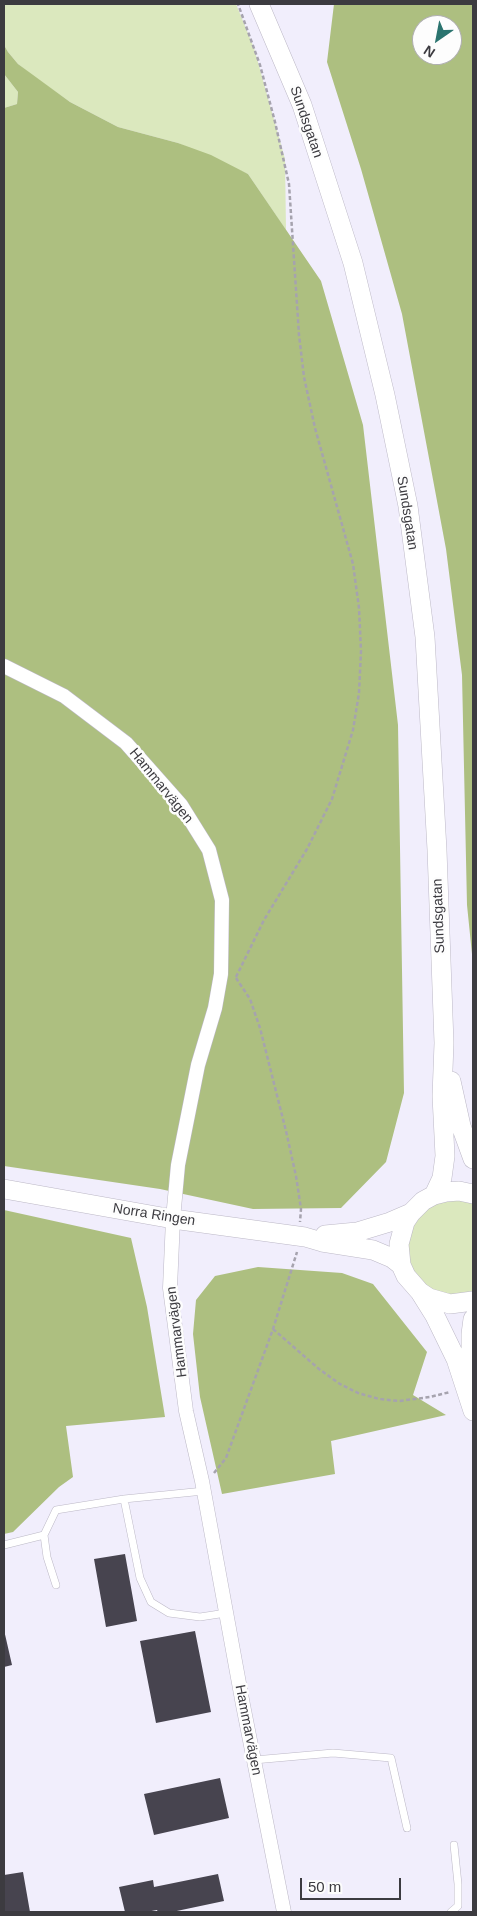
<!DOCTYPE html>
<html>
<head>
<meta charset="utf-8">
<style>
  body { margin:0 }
  #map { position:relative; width:477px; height:1916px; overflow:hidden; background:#f1eefc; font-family:Arial,sans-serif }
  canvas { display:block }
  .frame { position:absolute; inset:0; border:5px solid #3c3b40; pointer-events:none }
  .north { position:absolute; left:412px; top:15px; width:50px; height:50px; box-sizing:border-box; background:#fdfdfd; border:1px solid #b0afb1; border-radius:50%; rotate:213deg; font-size:14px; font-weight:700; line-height:20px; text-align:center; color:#3c3b40 }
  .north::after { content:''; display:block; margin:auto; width:18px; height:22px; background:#2b746f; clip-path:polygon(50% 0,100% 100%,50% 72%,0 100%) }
  .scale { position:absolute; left:300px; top:1878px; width:101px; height:22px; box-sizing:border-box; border:2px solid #3c3b40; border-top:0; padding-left:6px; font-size:15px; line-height:18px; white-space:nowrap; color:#3c3b40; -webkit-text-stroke:4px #fdfdfd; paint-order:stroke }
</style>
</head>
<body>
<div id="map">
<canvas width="477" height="1916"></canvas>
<div class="frame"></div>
<div class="north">N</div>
<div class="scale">50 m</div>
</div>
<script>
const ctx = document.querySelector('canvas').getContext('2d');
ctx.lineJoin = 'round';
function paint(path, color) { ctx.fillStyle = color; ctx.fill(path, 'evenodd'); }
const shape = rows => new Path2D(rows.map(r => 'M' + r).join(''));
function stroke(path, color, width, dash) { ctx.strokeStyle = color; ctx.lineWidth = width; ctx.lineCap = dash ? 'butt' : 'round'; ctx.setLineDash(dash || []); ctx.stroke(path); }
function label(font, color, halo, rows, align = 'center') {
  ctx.font = font + ' Arial,sans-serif'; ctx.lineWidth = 5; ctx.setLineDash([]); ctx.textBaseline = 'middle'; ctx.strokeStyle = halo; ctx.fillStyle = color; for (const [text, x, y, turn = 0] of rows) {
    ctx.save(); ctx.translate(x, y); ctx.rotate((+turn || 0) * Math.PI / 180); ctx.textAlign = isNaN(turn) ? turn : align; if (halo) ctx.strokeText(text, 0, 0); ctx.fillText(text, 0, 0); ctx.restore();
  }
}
const green = shape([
  [4,4,236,4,254,48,285,159,286,230,248,174,178,143,118,127,70,102,33,76,18,64,8,52,4,45],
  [4,74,18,92,17,104,4,108],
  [450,1199,473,1203,473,1291,455,1295,435,1291,427,1287,414,1273,407,1256,410,1229,430,1205]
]);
const forest = shape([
  [334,4,473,4,473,964,467,905,462,675,446,549,402,314,361,169,327,62],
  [422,25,452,25,452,55,422,55],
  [4,45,8,52,18,64,70,102,118,127,178,143,211,155,248,174,321,281,363,425,398,725,404,1093,386,1162,341,1208,253,1209,160,1189,4,1166,4,108,17,104,18,92,4,74],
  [4,1210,131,1238,147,1307,165,1417,66,1426,73,1477,59,1487,13,1532,4,1534],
  [258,1267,342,1273,373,1284,427,1352,413,1395,446,1415,331,1441,335,1474,222,1494,200,1397,193,1334,196,1300,215,1276]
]);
const building = shape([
  [125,1554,137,1621,106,1627,94,1559],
  [4,1630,12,1665,4,1667],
  [195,1631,211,1712,156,1723,140,1641],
  [220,1778,229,1818,154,1835,144,1794],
  [23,1872,30,1912,4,1912,4,1875],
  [218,1874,224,1901,172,1912,158,1912,157,1910,146,1912,125,1912,119,1887,153,1880,154,1887]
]);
const path = shape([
  [236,977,264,920,307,849,332,799,353,730,359,693,361,651,359,608,353,564,315,428,304,377,299,335,289,184,275,122,260,65,238,4],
  [236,978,250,999,260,1028,286,1131,296,1176,301,1209,300,1222],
  [273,1329,319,1369,340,1384,358,1393,379,1399,399,1401,430,1397,450,1392],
  [214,1473,226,1458,273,1329,297,1252]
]);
const lane = shape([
  [124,1499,140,1578,151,1602,169,1613,200,1617,226,1613],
  [44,1535,47,1557,56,1585],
  [4,1545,44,1535,56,1510,124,1499,204,1491],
  [254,1760,333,1753,391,1758,407,1828],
  [451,1912,458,1906,458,1884,454,1845]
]);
const street = shape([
  [4,666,64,696,126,743,181,805,209,850,222,900,221,974,215,1008,198,1065,178,1165,173,1219,170,1288,186,1411,202,1481,243,1705,284,1912]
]);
const secondary = shape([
  [259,4,302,105,353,263,385,395,408,506,425,637,437,850,444,1043,442,1096,445,1156,442,1178,434,1195],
  [451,1081,461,1126,473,1159],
  [4,1189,173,1219,305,1237,322,1242,373,1250,392,1258,401,1265],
  [473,1194,459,1191,446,1192,434,1195,423,1201,411,1213,405,1222,399,1244,401,1265,406,1276,420,1292,429,1298,450,1304,473,1301],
  [325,1235,357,1232,390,1222,411,1213],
  [420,1292,435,1316,456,1359,473,1411],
  [471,1387,471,1334,473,1319]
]);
const streetNames = [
  ["Sundsgatan",306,122,71],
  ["Sundsgatan",407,513,81],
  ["Hammarvägen",161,786,51],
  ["Sundsgatan",439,916,-92],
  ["Norra Ringen",154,1215,9],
  ["Hammarvägen",177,1332,-97],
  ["Hammarvägen",248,1730,79]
];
paint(green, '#dbe8be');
paint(forest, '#adbf80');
paint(building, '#47444f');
stroke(lane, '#bcb8c6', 8);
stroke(street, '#bcb8c6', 15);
stroke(secondary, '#bcb8c6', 20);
stroke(path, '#a6a3ae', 2.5, [4, 2.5]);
stroke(lane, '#fff', 7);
stroke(street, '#fff', 14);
stroke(secondary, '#fff', 19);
label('14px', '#3c3b40', '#fdfdfd', streetNames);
</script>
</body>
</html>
